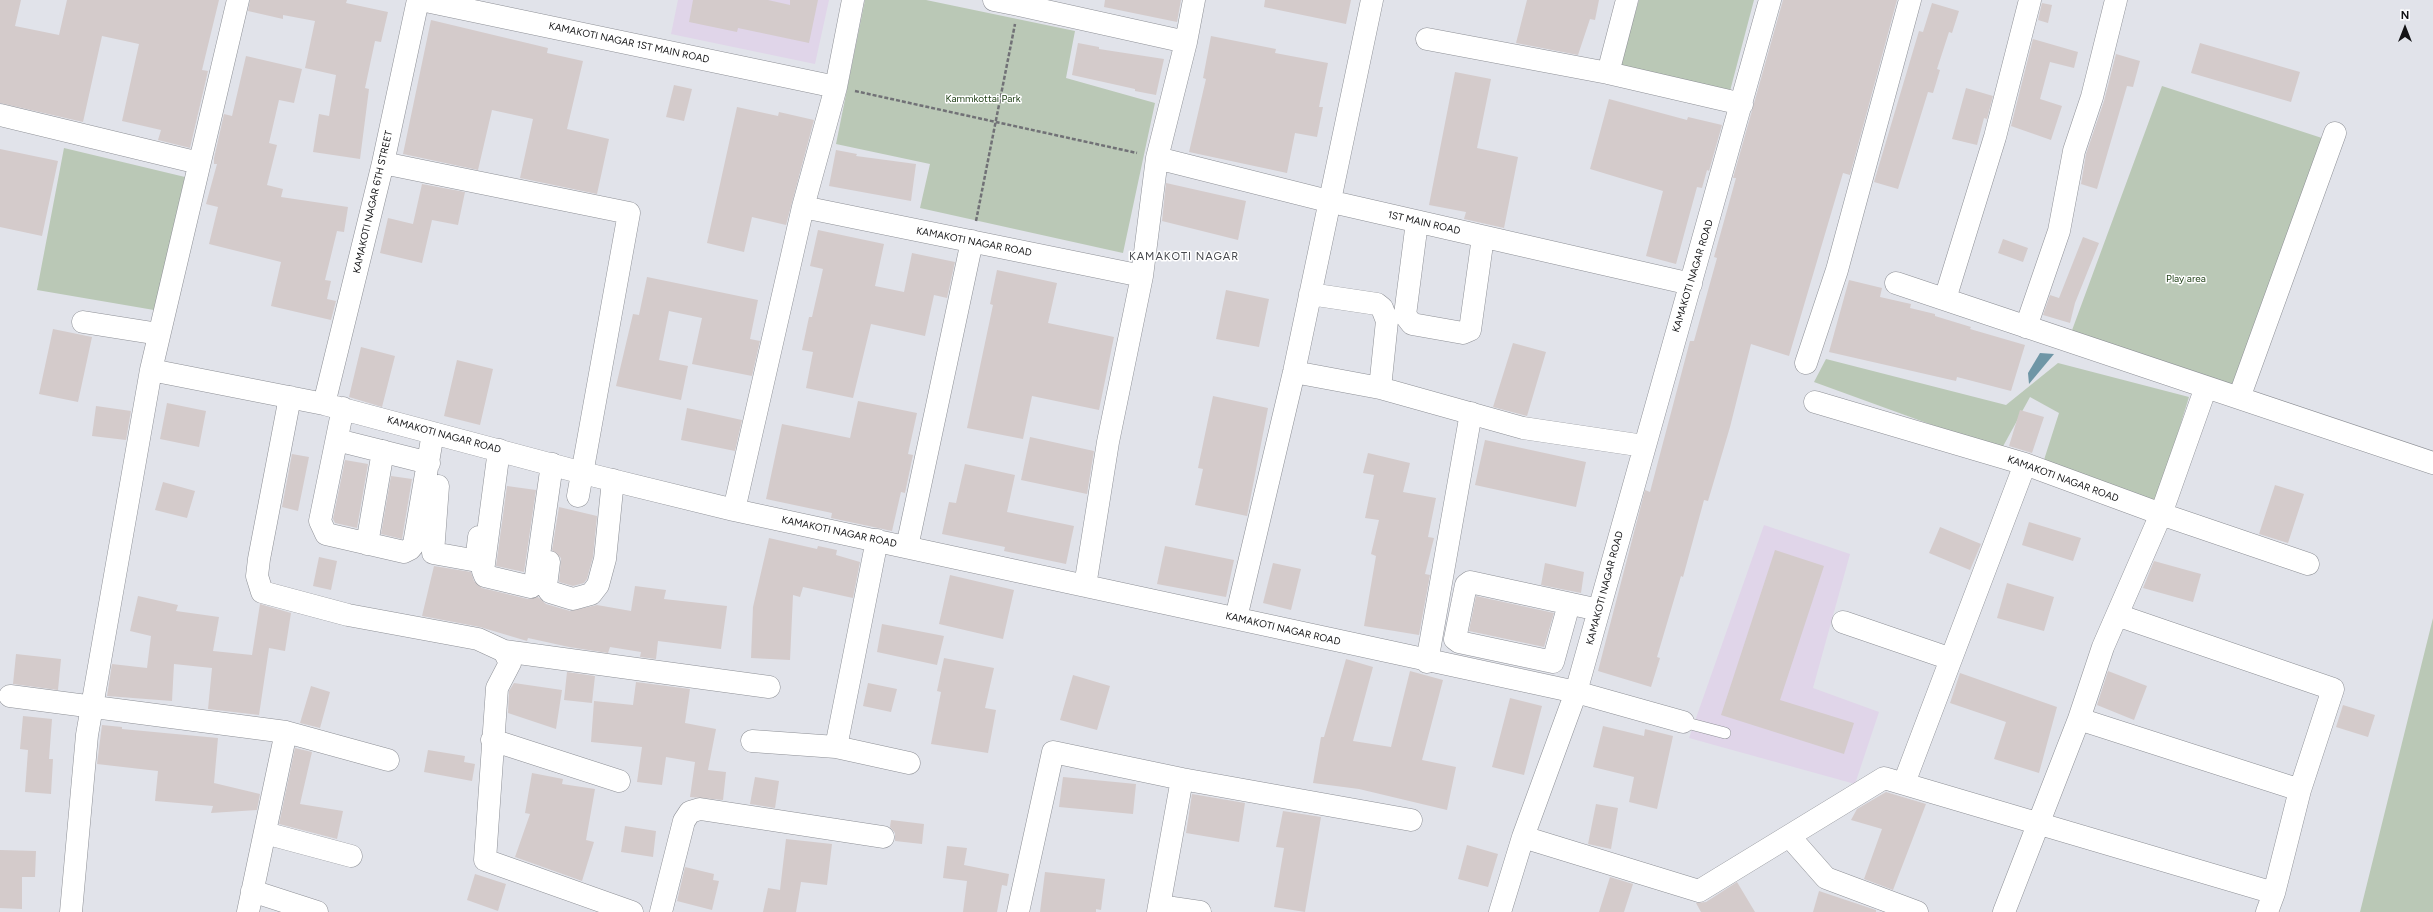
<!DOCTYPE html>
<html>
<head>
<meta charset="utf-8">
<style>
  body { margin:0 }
  #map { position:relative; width:2433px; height:912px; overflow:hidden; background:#e1e3ea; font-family:Figtree,sans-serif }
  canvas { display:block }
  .north { position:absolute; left:2385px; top:8px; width:40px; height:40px; -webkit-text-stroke:3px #fff; paint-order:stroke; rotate:0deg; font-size:11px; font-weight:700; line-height:16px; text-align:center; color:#141416 }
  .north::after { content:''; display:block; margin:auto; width:14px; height:18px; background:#141416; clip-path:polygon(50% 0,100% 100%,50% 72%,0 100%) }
</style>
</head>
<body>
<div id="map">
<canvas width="2433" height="912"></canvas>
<div class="north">N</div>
</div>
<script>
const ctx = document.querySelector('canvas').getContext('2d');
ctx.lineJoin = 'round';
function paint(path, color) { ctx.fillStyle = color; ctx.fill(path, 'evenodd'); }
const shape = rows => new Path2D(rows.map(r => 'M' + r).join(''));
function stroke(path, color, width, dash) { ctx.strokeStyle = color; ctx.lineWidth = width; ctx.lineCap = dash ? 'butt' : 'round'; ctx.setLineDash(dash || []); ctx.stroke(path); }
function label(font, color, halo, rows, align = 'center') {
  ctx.font = font + ' Figtree,sans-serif'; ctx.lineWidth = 3; ctx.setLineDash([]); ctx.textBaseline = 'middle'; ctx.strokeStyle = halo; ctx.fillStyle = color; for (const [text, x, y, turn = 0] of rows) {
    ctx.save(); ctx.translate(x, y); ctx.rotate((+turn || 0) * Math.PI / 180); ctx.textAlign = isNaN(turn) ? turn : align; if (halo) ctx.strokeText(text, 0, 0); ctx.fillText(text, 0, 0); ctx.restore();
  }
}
const education = shape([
  [678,0,829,0,815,64,671,34],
  [1764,525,1850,554,1813,688,1879,712,1855,784,1689,738]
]);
const green = shape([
  [865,0,926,0,1075,31,1066,78,1155,103,1123,253,920,208,930,164,836,144],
  [1639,0,1754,0,1730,91,1619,68],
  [2162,86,2325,139,2239,398,2071,333],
  [64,148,185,177,154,310,37,290],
  [1826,359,2006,405,2058,363,2189,397,2157,501,2043,463,2059,413,2030,397,2001,450,1814,382],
  [2433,618,2433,912,2360,912]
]);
const water = shape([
  [2040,353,2054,354,2029,384,2028,373]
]);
const building = shape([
  [0,0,21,0,15,26,59,35,67,0,219,0,202,70,208,71,190,148,158,140,161,130,122,121,139,44,102,36,83,122,0,103],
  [250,0,347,0,346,3,388,12,381,42,375,41,365,88,369,89,360,159,313,152,319,114,329,116,336,75,305,68,315,21,283,15,283,19,248,11],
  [693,0,768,0,790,5,790,0,818,0,809,43,738,28,737,32,689,22],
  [1105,0,1181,0,1177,22,1104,7],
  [1265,0,1351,0,1346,24,1264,7],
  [1527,0,1599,0,1595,20,1590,19,1578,55,1516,43],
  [1783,0,1897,0,1850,175,1843,173,1789,356,1751,344,1730,427,1708,501,1704,500,1683,577,1681,576,1657,657,1660,658,1651,687,1598,671,1645,490,1650,492,1690,341,1694,341,1717,258,1714,257,1736,178,1733,178],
  [1932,3,1959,11,1952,33,1949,32,1937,69,1940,70,1933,93,1928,92,1898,189,1874,182,1919,31,1923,32],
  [2042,3,2052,5,2048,23,2038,20],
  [431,20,548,48,547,53,583,61,567,129,609,139,597,194,520,178,533,119,492,110,478,170,403,154],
  [1211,36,1276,49,1275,53,1328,63,1319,107,1323,107,1317,137,1295,133,1287,173,1189,152,1206,79,1203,78],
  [2033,39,2078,52,2074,68,2050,62,2040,99,2062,106,2051,140,2011,126],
  [1078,43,1099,47,1099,49,1164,59,1156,95,1135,91,1135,89,1072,75],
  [2200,43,2300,72,2291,102,2191,73],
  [2116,54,2140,61,2133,87,2127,86,2097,189,2081,184,2086,154,2104,101],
  [246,56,302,69,294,103,279,100,269,143,277,145,267,185,283,189,281,197,348,207,344,232,337,231,325,280,331,281,327,299,336,301,331,320,271,306,281,262,209,244,218,207,206,204,217,164,214,164,214,158,224,114,232,116],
  [1455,72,1491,79,1477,148,1518,157,1504,228,1464,219,1466,212,1429,205],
  [674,85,692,89,684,121,666,117],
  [1966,88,1993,96,1987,119,1984,118,1977,145,1952,139],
  [1609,99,1687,120,1688,117,1722,125,1709,171,1707,170,1702,188,1697,187,1676,264,1646,256,1663,191,1590,169],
  [737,107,778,116,779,112,814,120,786,225,752,217,744,252,707,243],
  [0,149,58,161,42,236,0,227],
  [836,150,857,154,856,156,916,164,911,201,829,186],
  [1166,183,1246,201,1238,240,1162,221],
  [422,184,465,192,458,225,432,220,422,263,380,253,388,218,413,224],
  [818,230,884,244,875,286,904,292,912,253,955,262,947,298,934,295,925,336,871,324,853,398,806,388,813,352,802,350,809,317,812,317,823,269,810,266],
  [2083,237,2099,243,2075,303,2070,323,2043,315,2050,295,2059,298],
  [2003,239,2028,248,2023,262,1998,253],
  [997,270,1057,283,1048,323,1114,337,1099,410,1032,396,1023,439,967,428,993,305,990,304],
  [647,277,758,300,750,339,760,341,752,376,692,364,702,318,669,311,659,360,688,366,681,400,616,386,633,314,639,315],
  [1849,280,1882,288,1880,297,1911,304,1910,308,1935,314,1935,316,1971,327,1970,329,2025,345,2011,391,1957,377,1956,381,1829,352],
  [1226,290,1269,299,1259,347,1216,339],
  [53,329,92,337,78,402,39,394],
  [1513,343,1546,352,1527,416,1493,407],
  [361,347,395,356,382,407,349,397],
  [457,360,493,369,480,425,444,416],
  [1213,396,1268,408,1247,516,1195,505,1203,469,1198,468],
  [858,401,917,413,908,454,913,455,905,493,901,492,892,531,831,518,832,513,766,499,782,424,850,438],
  [167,403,206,411,199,447,160,439],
  [96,406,131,411,126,440,92,436],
  [687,408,742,420,735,451,681,440],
  [2020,410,2044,417,2032,453,2009,446],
  [1030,437,1094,451,1087,494,1021,480],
  [1485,440,1586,462,1576,507,1475,485],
  [1368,453,1410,463,1403,492,1436,498,1428,537,1434,538,1425,574,1430,575,1419,635,1364,626,1376,556,1371,554,1379,520,1365,518,1374,475,1363,473],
  [292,454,309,457,298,511,282,507],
  [345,460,368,464,357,528,335,523,333,519],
  [965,464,1015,475,1007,512,1074,526,1066,564,1004,551,1005,547,942,534,949,502,956,503],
  [391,476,412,479,402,539,381,534],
  [163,482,195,491,187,518,155,510],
  [2275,485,2304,494,2288,543,2259,534],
  [507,486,536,490,524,572,496,566],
  [559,507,597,516,593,557,587,579,584,583,573,586,559,582,561,558,552,550],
  [2029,522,2081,538,2073,561,2022,545],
  [1940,527,1981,544,1970,570,1929,553],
  [769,538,817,549,818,546,837,550,836,555,860,562,853,598,803,587,800,597,793,595,790,660,751,658,753,607],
  [1165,546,1234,560,1226,597,1157,584],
  [1775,550,1824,566,1780,700,1854,723,1844,754,1721,715],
  [319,557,337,561,331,590,313,586],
  [2154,561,2201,574,2193,602,2143,588],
  [1273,563,1301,569,1291,610,1263,603],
  [1545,563,1584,572,1581,593,1541,585],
  [434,566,471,572,474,581,482,588,528,599,538,597,546,604,570,611,597,605,631,611,635,586,666,590,664,599,727,606,721,649,658,641,656,659,640,657,641,652,610,647,608,653,569,647,528,638,527,641,480,627,422,616],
  [950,575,1014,590,1003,639,939,624],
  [2007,583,2054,597,2044,631,1997,618],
  [138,596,178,605,176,611,219,617,213,651,252,655,260,604,291,613,285,651,269,648,259,715,208,709,212,668,174,664,172,701,107,696,112,664,147,668,151,636,130,631],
  [1476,596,1554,613,1544,647,1469,631],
  [882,624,944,636,937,665,877,652],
  [16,654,61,659,58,690,13,684],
  [944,658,994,668,985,708,996,710,988,753,931,744,941,692,937,691],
  [1346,659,1373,667,1353,741,1391,747,1410,671,1443,680,1422,760,1456,767,1447,810,1359,789,1313,783,1321,737,1324,737],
  [2108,671,2147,686,2134,720,2097,705],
  [567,672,595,676,592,703,564,700],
  [1960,673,2057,707,2039,773,1994,759,2006,722,1950,703],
  [1073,675,1110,686,1097,730,1060,720],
  [636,682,690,689,685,723,716,729,708,770,726,772,723,800,690,797,695,762,666,757,662,785,637,782,642,747,591,742,594,701,633,705],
  [514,683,562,690,556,729,508,713,509,691],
  [868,683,897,689,891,712,863,706],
  [311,686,330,692,320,728,300,723],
  [1510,698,1542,706,1524,775,1492,767],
  [2343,705,2375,715,2368,737,2336,727],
  [23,716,52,719,49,759,53,759,51,794,25,792,28,750,20,749],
  [102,725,122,727,122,729,218,738,214,783,260,794,257,810,211,813,213,806,155,801,158,771,97,764],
  [1603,726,1644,736,1645,729,1673,736,1657,809,1629,802,1634,777,1593,767],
  [295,748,312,752,300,804,343,811,337,839,279,824],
  [428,750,465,756,464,762,475,764,472,781,424,772],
  [532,773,563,779,562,784,595,789,586,840,594,842,582,881,515,857,530,814,525,813],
  [755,777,779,781,775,808,750,804],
  [1063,777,1136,784,1133,814,1059,807],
  [1886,792,1926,804,1893,890,1864,879,1882,829,1851,820,1857,809],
  [1192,794,1245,803,1239,842,1186,833],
  [1596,804,1618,808,1611,849,1588,844],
  [1283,811,1321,817,1305,912,1274,907,1284,848,1276,847],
  [891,820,924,824,922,844,895,841,895,833,890,827],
  [625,826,656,831,653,857,621,852],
  [786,839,832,844,827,885,801,882,796,912,763,912,768,888,780,890],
  [1467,845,1498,854,1488,887,1458,879],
  [947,846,967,848,964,865,1009,874,1007,886,1002,885,997,912,963,912,967,881,943,878],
  [0,850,36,851,35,877,22,877,22,909,0,908],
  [685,867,714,874,713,880,719,881,712,910,677,901],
  [1045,872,1105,879,1101,910,1096,909,1096,912,1040,912],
  [475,874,506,884,498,911,467,900],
  [1610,877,1633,884,1624,912,1599,912],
  [1737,882,1755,912,1701,912,1696,903,1706,902],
  [1819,891,1876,910,1876,912,1813,912]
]);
const path = shape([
  [855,91,1137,153],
  [976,221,1015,24]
]);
const service = shape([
  [1683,722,1725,733]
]);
const minor = shape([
  [421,0,836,87],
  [994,0,1019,5,1020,0],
  [1019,5,1186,42,1157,158,1142,276],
  [1427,39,1608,73,1742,104],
  [1186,42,1194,0],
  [1608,73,1627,0],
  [0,115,199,163],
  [1157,158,1328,201,1691,284],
  [383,163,629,213,578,496],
  [803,207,836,87,853,0],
  [1417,222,1405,315,1412,324,1463,333,1470,330,1483,237],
  [1896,283,2433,463],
  [1310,294,1377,304,1382,308,1387,321,1380,388],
  [1945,299,1995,137,2030,0],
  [83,322,159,334],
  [2026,327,2059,231,2074,151,2092,97,2116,0],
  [1806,363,1837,270,1910,0],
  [151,370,324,404,583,473,734,510,1576,692,1683,722],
  [1294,372,1380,388,1523,428,1644,446],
  [290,397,259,559,257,576,262,592,348,615,478,639,504,651,510,663,497,688,485,860,632,912],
  [2239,398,2335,133],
  [1815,402,2025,464,2161,514,2308,564],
  [324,404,383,163,418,0],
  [343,408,320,521,326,534,404,552,410,549,414,544,433,433],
  [337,440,429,463],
  [499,450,483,571,485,576,531,587,535,583,552,464],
  [438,486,433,553,472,560,477,554,479,537],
  [734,510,803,207,1142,276,1108,442,1085,586],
  [367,544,383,451],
  [907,547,972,241],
  [549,562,546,586,550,592,573,599,591,594,598,585,605,559,613,480],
  [1569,604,1553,662,1459,642,1455,639,1466,585,1470,582,1599,610],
  [1236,618,1294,372,1372,0],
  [1843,622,1951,659],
  [504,651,769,687],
  [1427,662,1471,413],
  [10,696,286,732,388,760],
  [2079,719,2300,790],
  [492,740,619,781],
  [752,741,836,747,909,763],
  [836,747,877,540],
  [1904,783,2025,464],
  [265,833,351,856],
  [1789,836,1826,878,1917,912],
  [1523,837,1699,891,1884,778,2274,893,2300,790,2333,689,2117,615],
  [252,891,317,912],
  [1159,906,1200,912],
  [71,912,87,735,151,370,238,0],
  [248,912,286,732],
  [661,912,684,821,690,812,700,809,883,837],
  [1018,912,1053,752,1182,779],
  [1158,912,1182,779,1411,820],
  [1500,912,1523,837,1576,692,1770,0],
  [2004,912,2079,719,2103,647,2161,514,2206,387],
  [2267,912,2274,893]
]);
const streetNames = [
  ["KAMAKOTI NAGAR 1ST MAIN ROAD",629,43,12],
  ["KAMAKOTI NAGAR 6TH STREET",373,202,-77],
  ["1ST MAIN ROAD",1424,223,13],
  ["KAMAKOTI NAGAR ROAD",974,242,11],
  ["KAMAKOTI NAGAR ROAD",1693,276,-73],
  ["KAMAKOTI NAGAR ROAD",444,435,15],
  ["KAMAKOTI NAGAR ROAD",2063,479,20],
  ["KAMAKOTI NAGAR ROAD",839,532,12],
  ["KAMAKOTI NAGAR ROAD",1605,588,-75],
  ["KAMAKOTI NAGAR ROAD",1283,629,13]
];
const parkNames = [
  ["Kammkottai Park",983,99],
  ["Play area",2186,279]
];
const neighbourhoodNames = [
  ["KAMAKOTI NAGAR",1184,257]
];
paint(education, '#e0d5e9');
paint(green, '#bac8b6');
paint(water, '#6f96a6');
paint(building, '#d4cbcb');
stroke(service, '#8e9096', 12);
stroke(minor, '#8e9096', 23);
stroke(path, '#717176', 2.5, [4, 2]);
stroke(service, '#fff', 11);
stroke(minor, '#fff', 22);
label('10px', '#141416', '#fff', streetNames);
label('10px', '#1a3b11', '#fff', parkNames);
ctx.letterSpacing = '1px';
label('11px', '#45474c', '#fff', neighbourhoodNames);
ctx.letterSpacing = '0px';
</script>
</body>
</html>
